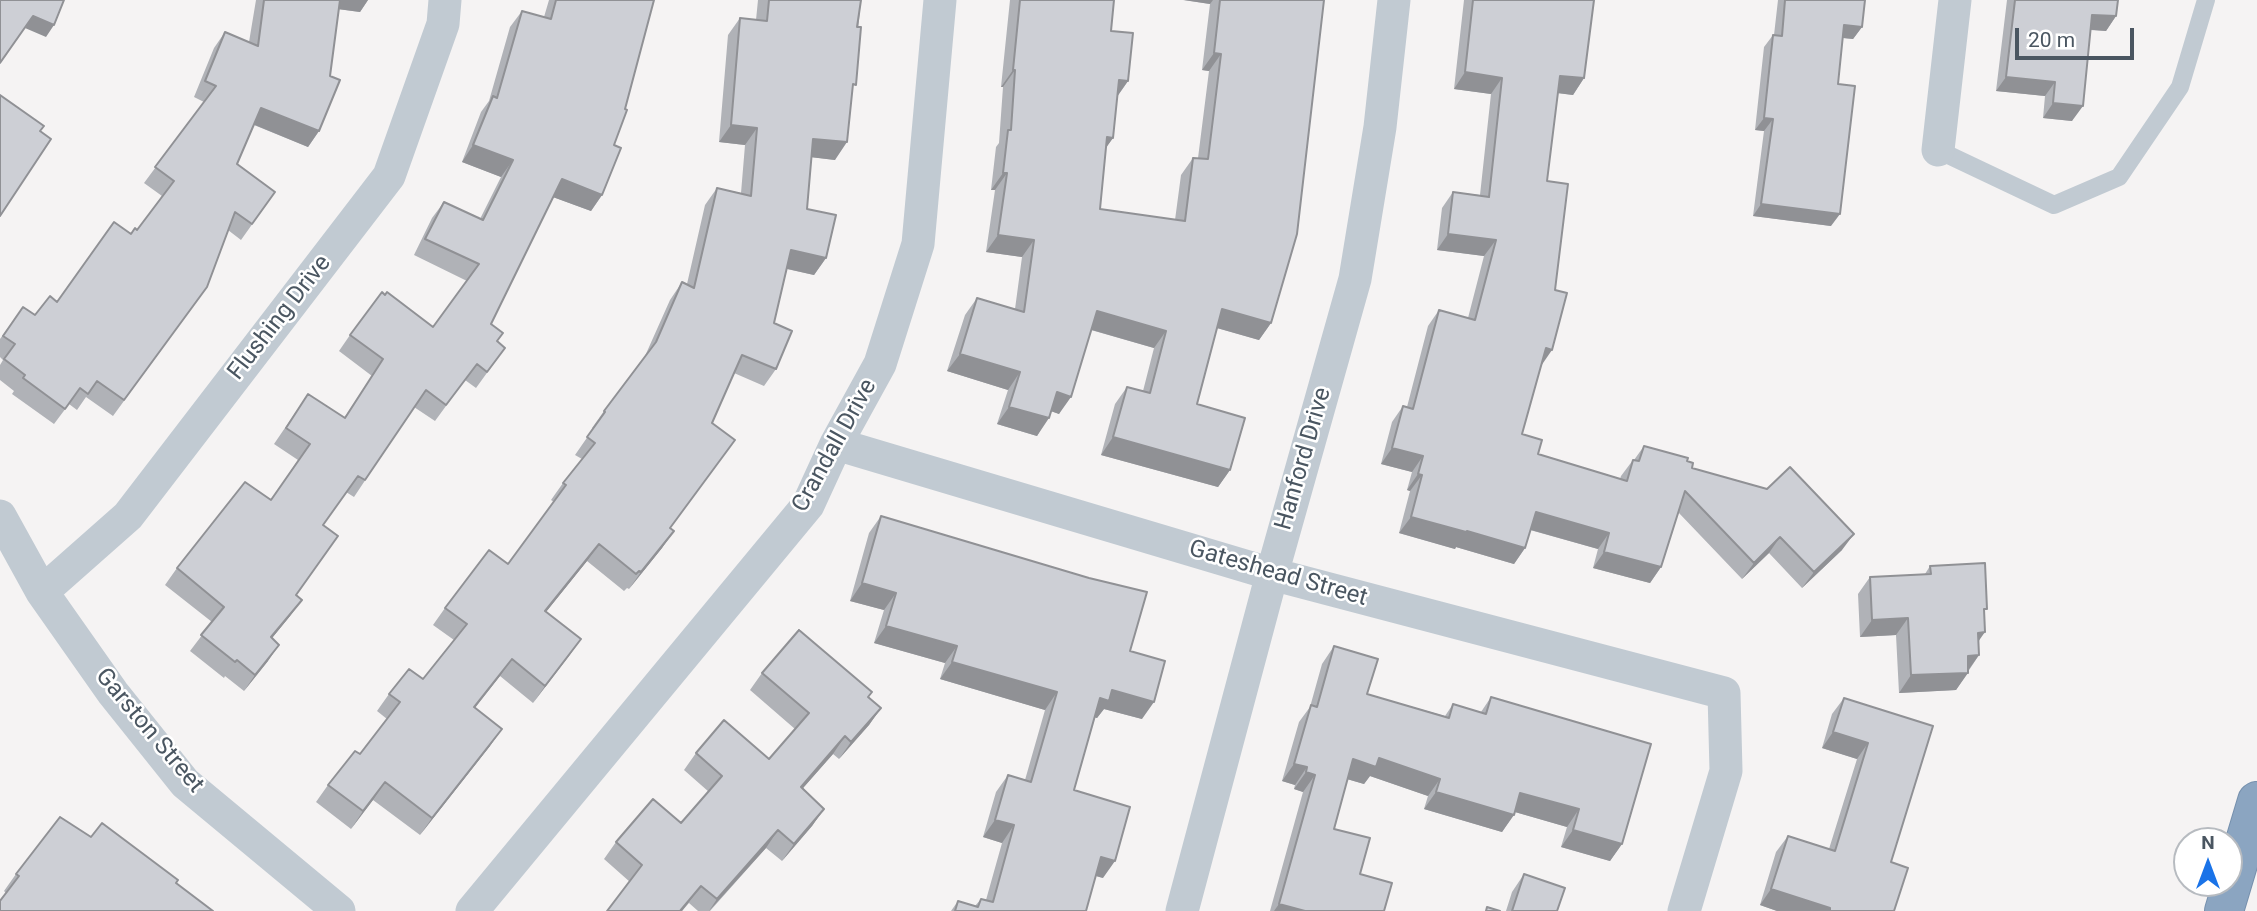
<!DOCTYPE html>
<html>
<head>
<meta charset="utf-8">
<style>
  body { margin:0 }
  #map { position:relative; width:2257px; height:911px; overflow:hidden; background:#f5f3f3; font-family:Roboto,sans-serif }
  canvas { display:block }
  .north { position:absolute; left:2173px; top:827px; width:70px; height:70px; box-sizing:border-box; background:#fff; border:2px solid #b7bbc0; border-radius:50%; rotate:0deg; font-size:19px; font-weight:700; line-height:28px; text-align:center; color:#4a5661 }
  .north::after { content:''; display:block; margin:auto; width:24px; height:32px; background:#1a73e8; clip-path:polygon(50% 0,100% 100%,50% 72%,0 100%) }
  .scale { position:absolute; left:2015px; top:28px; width:119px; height:32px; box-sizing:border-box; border:4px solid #4a5661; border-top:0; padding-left:9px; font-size:21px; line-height:24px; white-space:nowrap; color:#4a5661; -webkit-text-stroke:5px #fff; paint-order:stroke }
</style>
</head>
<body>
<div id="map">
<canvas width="2257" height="911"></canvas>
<div class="north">N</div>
<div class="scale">20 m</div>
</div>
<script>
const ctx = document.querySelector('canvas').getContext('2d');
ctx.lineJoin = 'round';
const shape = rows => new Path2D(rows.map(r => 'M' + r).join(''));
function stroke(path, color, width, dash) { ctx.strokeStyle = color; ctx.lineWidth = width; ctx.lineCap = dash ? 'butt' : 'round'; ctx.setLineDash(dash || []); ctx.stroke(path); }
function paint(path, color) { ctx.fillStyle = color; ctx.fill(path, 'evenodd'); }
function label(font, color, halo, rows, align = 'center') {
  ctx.font = font + ' Roboto,sans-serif'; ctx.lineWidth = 5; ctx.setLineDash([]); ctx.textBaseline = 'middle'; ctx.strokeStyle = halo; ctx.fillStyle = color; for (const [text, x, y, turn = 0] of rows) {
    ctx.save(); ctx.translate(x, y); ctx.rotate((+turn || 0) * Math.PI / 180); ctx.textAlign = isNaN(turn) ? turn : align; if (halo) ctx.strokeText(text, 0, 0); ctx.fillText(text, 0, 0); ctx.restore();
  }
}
const service = shape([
  [1938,150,2054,205,2119,177,2180,87,2206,0]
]);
const minor = shape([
  [1938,150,1955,0],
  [836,444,1272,574,1724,693,1726,771,1684,911],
  [0,516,42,592,113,693,185,783,339,911],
  [42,592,128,516,389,176,443,24,445,0],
  [472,911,808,505,836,444,880,364,918,244,940,0],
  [1182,911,1272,574,1355,279,1380,127,1394,0]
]);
const motorway = shape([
  [2224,911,2257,801]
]);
const wall = shape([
  [256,0,368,0,360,12,338,9,319,131,308,147,254,125,237,164,275,192,241,240,228,230,207,287,113,416,86,397,77,410,69,404,54,424,12,394,14,391,0,380,0,365,3,360,0,357,0,339,23,307,35,315,57,302,131,234,137,230,162,196,144,183,204,102,194,97,214,48,225,32,249,42],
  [549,0,654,0,614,145,602,195,591,211,553,197,491,324,497,341,505,348,476,388,465,380,435,421,414,407,354,497,346,492,323,525,296,596,290,616,272,638,268,661,244,691,225,676,224,678,190,651,212,622,165,585,177,568,271,500,298,460,274,444,308,394,344,418,372,376,339,351,350,335,433,327,467,281,414,255,432,218,444,202,480,219,501,177,462,162,481,112,489,101,510,27,522,11,544,17],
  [758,0,861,0,852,90,835,160,811,157,807,209,826,258,814,275,787,269,774,323,776,369,764,386,734,373,712,423,735,440,670,528,662,548,629,589,627,588,624,591,587,561,546,612,581,639,533,703,500,676,475,708,490,746,420,835,373,800,351,829,316,802,328,785,360,754,387,719,377,711,389,694,423,679,454,640,433,625,445,608,508,564,554,502,551,500,563,483,582,459,575,455,593,429,592,428,604,411,645,356,670,300,682,282,687,284,705,205,717,188,741,193,745,145,719,142,728,35,740,18,756,20],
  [1010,0,1114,0,1111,31,1128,81,1117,97,1113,138,1106,147,1100,209,1175,220,1181,175,1193,158,1198,158,1209,71,1202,70,1210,4,1183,0,1324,0,1271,323,1259,340,1217,328,1197,404,1230,470,1218,487,1101,455,1115,404,1127,387,1143,391,1154,348,1091,330,1059,414,1051,411,1037,436,997,424,1008,390,947,371,965,315,977,298,1015,309,1022,257,986,252,994,197,995,190,991,190,996,147,999,143,1003,87,1001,87],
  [1464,0,1594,0,1584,78,1573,95,1558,93,1547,181,1541,366,1522,434,1538,454,1620,479,1621,476,1633,460,1634,460,1644,446,1687,461,1692,468,1842,550,1802,588,1769,553,1742,579,1678,512,1661,567,1650,583,1593,568,1598,549,1530,530,1525,548,1514,564,1456,547,1455,549,1399,533,1410,491,1407,490,1412,472,1381,464,1392,422,1403,406,1407,407,1428,326,1439,310,1468,318,1484,256,1437,250,1442,208,1453,192,1480,195,1491,94,1454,89],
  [1778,0,1865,0,1862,27,1853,39,1842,38,1838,84,1831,226,1753,216,1764,131,1755,130,1764,47,1773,35,1774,35],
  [2007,0,2118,0,2116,16,2106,31,2090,30,2072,121,2043,118,2045,96,1996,91],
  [881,516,1130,651,1142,719,1104,709,1097,718,1095,717,1074,790,1103,878,1096,876,1086,911,951,911,958,901,975,906,981,899,986,900,1002,843,983,837,996,792,1008,775,1025,780,1045,710,940,679,945,663,874,643,884,610,850,601,869,533],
  [1930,566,1984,613,1979,641,1979,655,1956,690,1899,693,1896,635,1860,637,1858,594,1870,577,1925,574],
  [1334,646,1367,694,1445,716,1453,704,1481,712,1491,697,1622,844,1610,861,1561,847,1567,827,1515,812,1502,832,1424,809,1428,796,1370,776,1364,784,1347,779,1334,829,1360,874,1384,911,1270,911,1303,792,1294,789,1295,785,1282,781,1299,722,1310,707,1322,664],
  [762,673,869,697,881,708,869,725,839,759,833,754,803,788,824,809,812,826,782,861,766,848,710,911,698,911,689,903,682,911,607,911,630,882,604,859,616,842,681,823,709,792,684,770,696,753,769,759,795,729,750,690],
  [1844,698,1933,726,1891,862,1894,911,1777,911,1760,905,1776,852,1788,836,1829,849,1857,759,1822,748,1832,714],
  [91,837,176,883,6,893,4,891,16,874],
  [1524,874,1557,911,1506,911,1512,892]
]);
const shadedWall = shape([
  [335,0,368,0,360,12,330,8],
  [1184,0,1213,0,1210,4],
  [2092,15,2116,16,2106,31,2082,29],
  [33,16,54,25,46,37,25,28],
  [1844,25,1862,27,1853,39,1835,37],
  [1214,53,1221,54,1209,71,1202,70],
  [1013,70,1015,70,1003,87,1001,87],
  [1465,72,1502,78,1491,94,1454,89],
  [1560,76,1584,78,1573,95,1549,92],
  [2006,77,2055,82,2045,96,1996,91],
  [1119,80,1128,81,1116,98],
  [2053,103,2083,106,2072,121,2043,118],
  [261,108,319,131,308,147,250,123],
  [1764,118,1773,119,1764,131,1755,130],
  [731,125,757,128,745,145,719,142],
  [1107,137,1113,138,1101,155],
  [813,139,847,142,835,160,801,156],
  [473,145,513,160,501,177,462,162],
  [1003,173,1007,173,995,190,991,190],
  [562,179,602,195,591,211,550,196],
  [1761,204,1840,214,1831,226,1753,216],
  [1448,234,1496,240,1484,256,1437,250],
  [998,235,1034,240,1022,257,986,252],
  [791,250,826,258,814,275,779,267],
  [1222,309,1271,323,1259,340,1210,326],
  [1097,311,1166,331,1154,348,1085,328],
  [1546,348,1552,350,1541,366],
  [960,354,1020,372,1008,390,947,371],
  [1057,392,1071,397,1059,414,1045,409],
  [1009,407,1049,418,1037,436,997,424],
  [1113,437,1230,470,1218,487,1101,455],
  [1392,448,1423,456,1412,472,1381,464],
  [1418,474,1422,475,1410,491,1407,490],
  [1536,512,1609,533,1598,549,1524,528],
  [1411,517,1467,531,1525,548,1514,564,1456,547,1455,549,1399,533],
  [674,531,662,548,629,589,641,572],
  [1854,534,1842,550,1802,588,1814,572],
  [1780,537,1769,553,1742,579,1754,563],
  [599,544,587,561,533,628,545,611],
  [1604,552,1661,567,1650,583,1593,568],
  [862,583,896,593,884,610,850,601],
  [302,600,290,616,259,654,271,637],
  [1908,618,1896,635,1860,637,1872,620],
  [886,626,957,646,945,663,874,643],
  [1985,632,1973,649,1978,633],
  [581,639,569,656,533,703,545,686],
  [279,645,268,661,244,691,255,675],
  [1979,655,1967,672,1968,656],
  [512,659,500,676,462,724,474,707],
  [952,662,1057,692,1045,710,940,679],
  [1968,673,1956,690,1899,693,1911,675],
  [1112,690,1154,702,1142,719,1104,709,1097,718,1088,716,1100,698],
  [881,708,869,725,839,759,851,742],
  [502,729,490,746,420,835,432,818],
  [1833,732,1868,743,1857,759,1822,748],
  [845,736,833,754,789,804,801,787],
  [1379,758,1440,779,1428,796,1370,776,1364,784,1340,777,1353,759],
  [1294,764,1307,767,1295,785,1282,781],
  [1306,772,1315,775,1303,792,1294,789],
  [385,782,373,800,351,829,363,811],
  [1436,792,1514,815,1502,832,1424,809],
  [1520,793,1579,809,1567,827,1508,810],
  [824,809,812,826,782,861,794,844],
  [995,820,1014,825,1002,843,983,837],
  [778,830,766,848,709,911,717,899],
  [1573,830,1622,844,1610,861,1561,847],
  [1101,857,1115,861,1103,878,1089,874],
  [701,886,682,911,680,911],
  [1771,889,1830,908,1829,911,1777,911,1760,905],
  [1279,904,1305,911,1274,911]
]);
const building = shape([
  [0,0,64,0,54,25,33,16,0,63,0,0],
  [264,0,340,0,330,76,340,80,319,131,261,108,237,164,275,192,252,224,235,212,207,287,124,400,97,381,88,394,80,388,65,409,23,378,25,375,4,359,15,344,3,336,23,307,35,315,50,296,57,302,114,222,131,234,135,228,137,230,174,181,155,167,216,86,205,81,225,32,258,46,264,0],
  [556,0,654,0,625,109,627,110,614,145,621,148,602,195,562,179,491,324,503,333,497,341,505,348,487,372,477,364,446,405,426,390,365,480,358,476,323,525,338,536,296,595,302,600,271,637,279,645,255,675,237,660,235,662,201,635,224,607,177,568,245,482,271,500,310,444,286,428,308,394,345,418,383,359,350,335,382,292,385,295,387,292,433,327,479,264,425,239,444,202,483,220,513,160,473,145,493,96,497,98,522,11,551,19,556,0],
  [769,0,861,0,857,27,861,27,856,85,853,84,847,142,813,139,807,209,836,215,826,258,791,250,774,323,792,331,776,369,742,355,712,423,735,440,670,528,674,531,641,572,639,571,636,574,599,544,545,611,581,639,545,686,512,659,474,707,502,729,432,818,385,782,363,811,328,785,355,751,360,754,400,702,389,694,409,669,423,679,467,624,445,608,489,550,508,564,566,485,563,483,595,443,587,437,605,412,604,411,656,342,682,282,694,288,717,188,751,196,757,128,731,125,740,18,767,21,769,0],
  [1020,0,1114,0,1111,31,1133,33,1128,81,1119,80,1113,138,1107,137,1100,209,1185,221,1193,158,1208,159,1221,54,1214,53,1220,0,1324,0,1297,234,1271,323,1222,309,1197,404,1245,418,1230,470,1113,437,1127,387,1150,393,1166,331,1097,311,1071,397,1057,392,1049,418,1009,407,1020,372,960,354,977,298,1024,312,1034,240,998,235,1006,180,1007,173,1003,173,1008,130,1011,130,1015,70,1013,70,1020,0],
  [1473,0,1594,0,1584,78,1560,76,1547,181,1568,184,1555,290,1567,293,1552,350,1546,348,1522,434,1542,440,1538,454,1627,481,1633,460,1639,461,1644,446,1688,458,1687,461,1693,463,1692,468,1767,489,1790,467,1854,534,1814,572,1780,537,1754,563,1685,491,1661,567,1604,552,1609,533,1536,512,1525,548,1467,531,1466,532,1411,517,1422,475,1418,474,1423,456,1392,448,1403,406,1413,409,1439,310,1475,320,1496,240,1448,234,1453,192,1489,197,1502,78,1465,72,1473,0],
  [1785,0,1865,0,1862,27,1844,25,1838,84,1855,86,1840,214,1761,204,1773,119,1764,118,1773,35,1782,36,1785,0],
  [2015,0,2118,0,2116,16,2092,15,2083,106,2053,103,2055,82,2006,77,2015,0],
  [0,95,44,126,40,131,51,139,0,216,0,95],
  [881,516,1089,578,1147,592,1130,651,1165,661,1154,702,1112,690,1109,701,1100,698,1074,790,1130,807,1115,861,1101,857,1086,911,955,911,958,901,978,907,981,899,993,902,1014,825,995,820,1008,775,1031,782,1057,692,952,662,957,646,886,626,896,593,862,583,881,516],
  [1985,563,1987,609,1984,609,1985,632,1978,633,1979,655,1968,656,1968,673,1911,675,1908,618,1872,620,1870,577,1931,574,1930,566,1985,563],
  [799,630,872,692,868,697,881,708,851,742,845,736,801,787,824,809,794,844,778,830,717,899,701,886,680,911,607,911,642,865,616,842,653,799,681,823,722,776,696,753,724,720,769,759,809,713,762,673,799,630],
  [1334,646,1378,659,1367,694,1449,718,1453,704,1486,714,1491,697,1651,744,1622,844,1573,830,1579,809,1520,793,1514,815,1436,792,1440,779,1379,758,1376,767,1353,759,1334,829,1370,838,1360,874,1392,883,1384,911,1305,911,1279,904,1315,775,1306,772,1307,767,1294,764,1311,705,1317,707,1334,646],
  [1844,698,1933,726,1891,862,1908,868,1894,911,1830,911,1830,908,1771,889,1788,836,1835,851,1868,743,1833,732,1844,698],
  [60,817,91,837,102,823,178,880,176,883,213,911,0,911,0,901,19,876,16,874,60,817],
  [1524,874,1565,888,1557,911,1512,911,1524,874],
  [1487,907,1500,911,1486,911,1487,907]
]);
const streetNames = [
  ["Flushing Drive",280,318,-52],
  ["Crandall Drive",835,446,-61],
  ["Hanford Drive",1304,459,-74],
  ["Gateshead Street",1278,574,16],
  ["Garston Street",149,731,50]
];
stroke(motorway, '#7690ad', 40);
stroke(service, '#c1cad2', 18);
stroke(minor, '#c1cad2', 33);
stroke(motorway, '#8ba5c1', 38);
paint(wall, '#b0b2b7');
paint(shadedWall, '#909195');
paint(building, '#cdcfd5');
stroke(building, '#909195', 2);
label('24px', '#4a5661', '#fff', streetNames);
</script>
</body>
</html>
